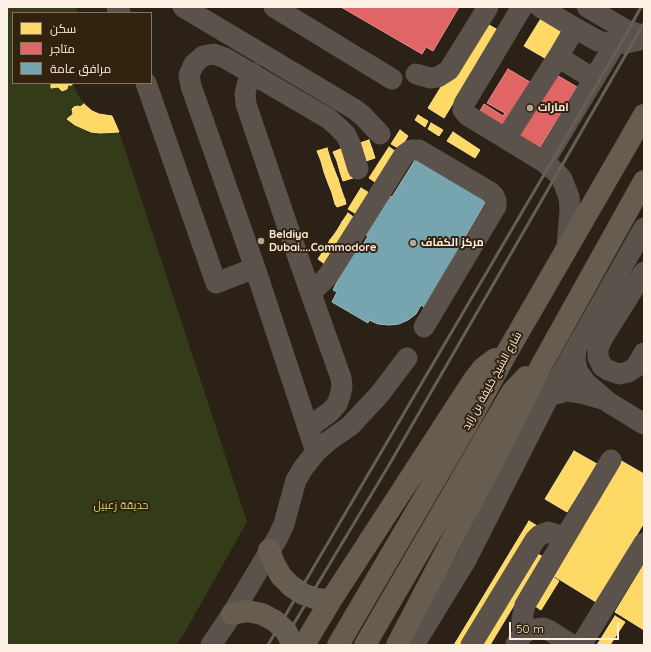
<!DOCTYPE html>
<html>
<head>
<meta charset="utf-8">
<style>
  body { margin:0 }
  #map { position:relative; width:651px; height:652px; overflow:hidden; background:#2b2116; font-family:Quicksand,Cairo,sans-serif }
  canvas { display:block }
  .frame { position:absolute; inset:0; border:8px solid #fcefe3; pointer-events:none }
  .legend { position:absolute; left:12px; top:12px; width:140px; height:72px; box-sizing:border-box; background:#33220e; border:1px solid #837463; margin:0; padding:5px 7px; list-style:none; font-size:12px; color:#fcefe3 }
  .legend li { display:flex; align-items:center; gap:8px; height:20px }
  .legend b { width:20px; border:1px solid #837463 }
  .scale { position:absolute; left:509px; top:622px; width:110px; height:18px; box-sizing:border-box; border:2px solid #fcefe3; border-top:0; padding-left:5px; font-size:12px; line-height:14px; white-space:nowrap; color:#fcefe3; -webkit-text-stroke:3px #33220e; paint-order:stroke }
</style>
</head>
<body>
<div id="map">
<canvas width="651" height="652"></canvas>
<div class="frame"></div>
<ul class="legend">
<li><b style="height:11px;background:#ffd966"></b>سكن</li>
<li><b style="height:11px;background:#e06666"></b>متاجر</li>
<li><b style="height:11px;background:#76a5af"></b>مرافق عامة</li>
</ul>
<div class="scale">50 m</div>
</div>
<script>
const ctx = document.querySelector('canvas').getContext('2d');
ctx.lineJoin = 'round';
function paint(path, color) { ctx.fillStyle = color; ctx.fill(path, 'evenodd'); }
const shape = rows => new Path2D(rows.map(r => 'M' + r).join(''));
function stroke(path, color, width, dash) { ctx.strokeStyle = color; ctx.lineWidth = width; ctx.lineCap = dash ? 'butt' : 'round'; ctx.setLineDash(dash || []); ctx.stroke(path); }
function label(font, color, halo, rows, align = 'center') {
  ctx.font = font + ' Quicksand,Cairo,sans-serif'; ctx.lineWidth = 4; ctx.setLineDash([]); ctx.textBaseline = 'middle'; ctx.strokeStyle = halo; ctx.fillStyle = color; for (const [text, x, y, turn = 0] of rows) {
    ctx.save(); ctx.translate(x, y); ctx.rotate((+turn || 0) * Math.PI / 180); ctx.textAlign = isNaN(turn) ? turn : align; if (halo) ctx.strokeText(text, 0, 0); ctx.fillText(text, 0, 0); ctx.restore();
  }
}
const green = shape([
  [7,7,76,7,78,13,13,13,13,83,72,83,77,93,87,107,99,114,112,116,121,137,247,522,185,632,176,645,7,645]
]);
const homes = shape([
  [545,12,570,27,550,61,524,46,545,12],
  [482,21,498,30,444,118,428,108,482,21],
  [51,83,72,83,72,85,68,85,67,89,62,91,58,87,51,88,51,83],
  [84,104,92,111,99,114,112,116,119,132,100,133,91,132,75,125,67,119,73,114,72,109,74,107,78,106,80,107,84,104],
  [418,115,428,121,425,127,415,120,418,115],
  [431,123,443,130,439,136,428,129,431,123],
  [400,130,408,136,400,149,391,144,400,130],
  [453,132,480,150,475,158,447,141,453,132],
  [369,140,372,149,363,152,360,143,369,140],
  [389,147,398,153,378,184,369,178,389,147],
  [327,148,330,158,321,161,317,151,327,148],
  [343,148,346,158,337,161,333,152,343,148],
  [372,149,375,158,366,161,363,152,372,149],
  [330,158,334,169,324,172,321,161,330,158],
  [346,158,349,169,340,172,337,161,346,158],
  [334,169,338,179,328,183,324,172,334,169],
  [349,169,353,178,343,181,340,172,349,169],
  [338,179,341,189,332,193,328,183,338,179],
  [361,188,371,194,358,215,348,209,361,188],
  [341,189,345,200,335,204,332,193,341,189],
  [345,200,346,204,337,207,335,204,345,200],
  [348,213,356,219,351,227,342,222,348,213],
  [342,222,351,227,344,237,336,232,342,222],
  [336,232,344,237,338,246,330,240,336,232],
  [330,240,338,246,333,255,324,250,330,240],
  [324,250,333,255,326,265,318,259,324,250],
  [574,451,597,464,567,512,545,499,574,451],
  [618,459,644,474,644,523,596,602,549,573,618,459],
  [529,521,539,527,466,645,454,645,529,521],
  [533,551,543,557,490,645,477,645,533,551],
  [644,564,644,630,615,612,644,564],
  [550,575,559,581,541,610,532,604,550,575],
  [615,616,625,622,610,645,597,645,615,616]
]);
const shops = shape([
  [341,7,459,7,433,51,426,47,422,54,341,7],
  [508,69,540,88,550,71,577,87,534,157,511,143,472,125,484,104,503,116,505,113,487,103,508,69]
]);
const public = shape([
  [415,160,487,199,425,308,421,305,416,314,408,320,399,324,389,325,378,324,369,320,368,323,332,302,337,292,333,290,353,250,358,253,368,236,363,233,385,193,392,197,415,160]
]);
const minor = shape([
  [117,7,120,13],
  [183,7,354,109,362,115,380,134],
  [274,7,392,79],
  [522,7,464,104,463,110,467,115,544,162,556,172,562,179,569,197,570,210,567,247],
  [540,7,575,28,598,41,615,44,626,43,644,39],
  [587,7,626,30,644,36],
  [558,57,594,79],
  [252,73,247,85,245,94,246,104,249,113,299,260,341,378,342,387,340,396,337,404,331,411,315,423],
  [416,74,430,78,438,77,449,70,488,7],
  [146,83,216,283,255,268],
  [506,138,558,57,575,28],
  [544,162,615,44],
  [644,272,602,339,598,348,598,357,602,366,608,370,619,374,628,372,636,367,644,353],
  [311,293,328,276,404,155,411,150,419,150,490,192,494,196,496,201,496,206,493,211,424,327],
  [576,349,575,361,578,372,586,383,608,402,644,424],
  [549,396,567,391,581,393,602,399],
  [316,452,255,268,191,86,189,75,194,64,203,56,214,54,225,58,329,119,338,127,346,135,351,146,358,169],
  [523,634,522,619,525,605,611,460],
  [516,644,523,634,529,630,543,628,550,631,572,645],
  [211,645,232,614,278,537,284,524,296,480,304,467,316,452,327,442,350,426,363,412,379,395,407,358],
  [414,645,466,560,549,396,644,228],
  [471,645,535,540,540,535,548,532,564,537],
  [581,645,644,543]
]);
const major = shape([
  [269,550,274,563,281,576,291,586,303,594,317,599,331,600],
  [232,614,247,611,262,614,275,621,286,631,293,645],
  [304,645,331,600,473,381,483,368,495,359],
  [338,645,467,425,506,354,644,115],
  [365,645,512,392,526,377],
  [397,645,502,444,541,366,644,181]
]);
const rail = shape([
  [268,645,623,40,641,7],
  [281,645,389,465,644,23]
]);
const markers = [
  [530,108,4,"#b3a79b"],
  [261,241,4,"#b3a79b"],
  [413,243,4,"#b3a79b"]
];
const poiNames = [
  ["امارات",538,108],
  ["Beldiya",269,235],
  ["Dubai....Commodore",269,248],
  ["مركز الكفاف",421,243]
];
const streetNames = [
  ["شارع الشيخ خليفة بن زايد",492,381,-61]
];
const parkNames = [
  ["حديقة زعبيل",121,506]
];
paint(green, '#343b18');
paint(homes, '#ffd966');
stroke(homes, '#fee08c', 1);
paint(shops, '#e06666');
stroke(shops, '#e88f8c', 1);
paint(public, '#76a5af');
stroke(public, '#9ebbbf', 1);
stroke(minor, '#5b534b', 21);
stroke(major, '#665c4f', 22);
stroke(rail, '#665f57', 3);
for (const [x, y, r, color] of markers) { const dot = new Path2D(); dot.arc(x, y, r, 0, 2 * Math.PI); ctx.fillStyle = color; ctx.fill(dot); stroke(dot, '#33220e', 1.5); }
label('bold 11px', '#fcefe3', '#33220e', poiNames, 'left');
label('11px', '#fcefe3', '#33220e', streetNames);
label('11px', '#c1dc77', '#33220e', parkNames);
</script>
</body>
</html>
